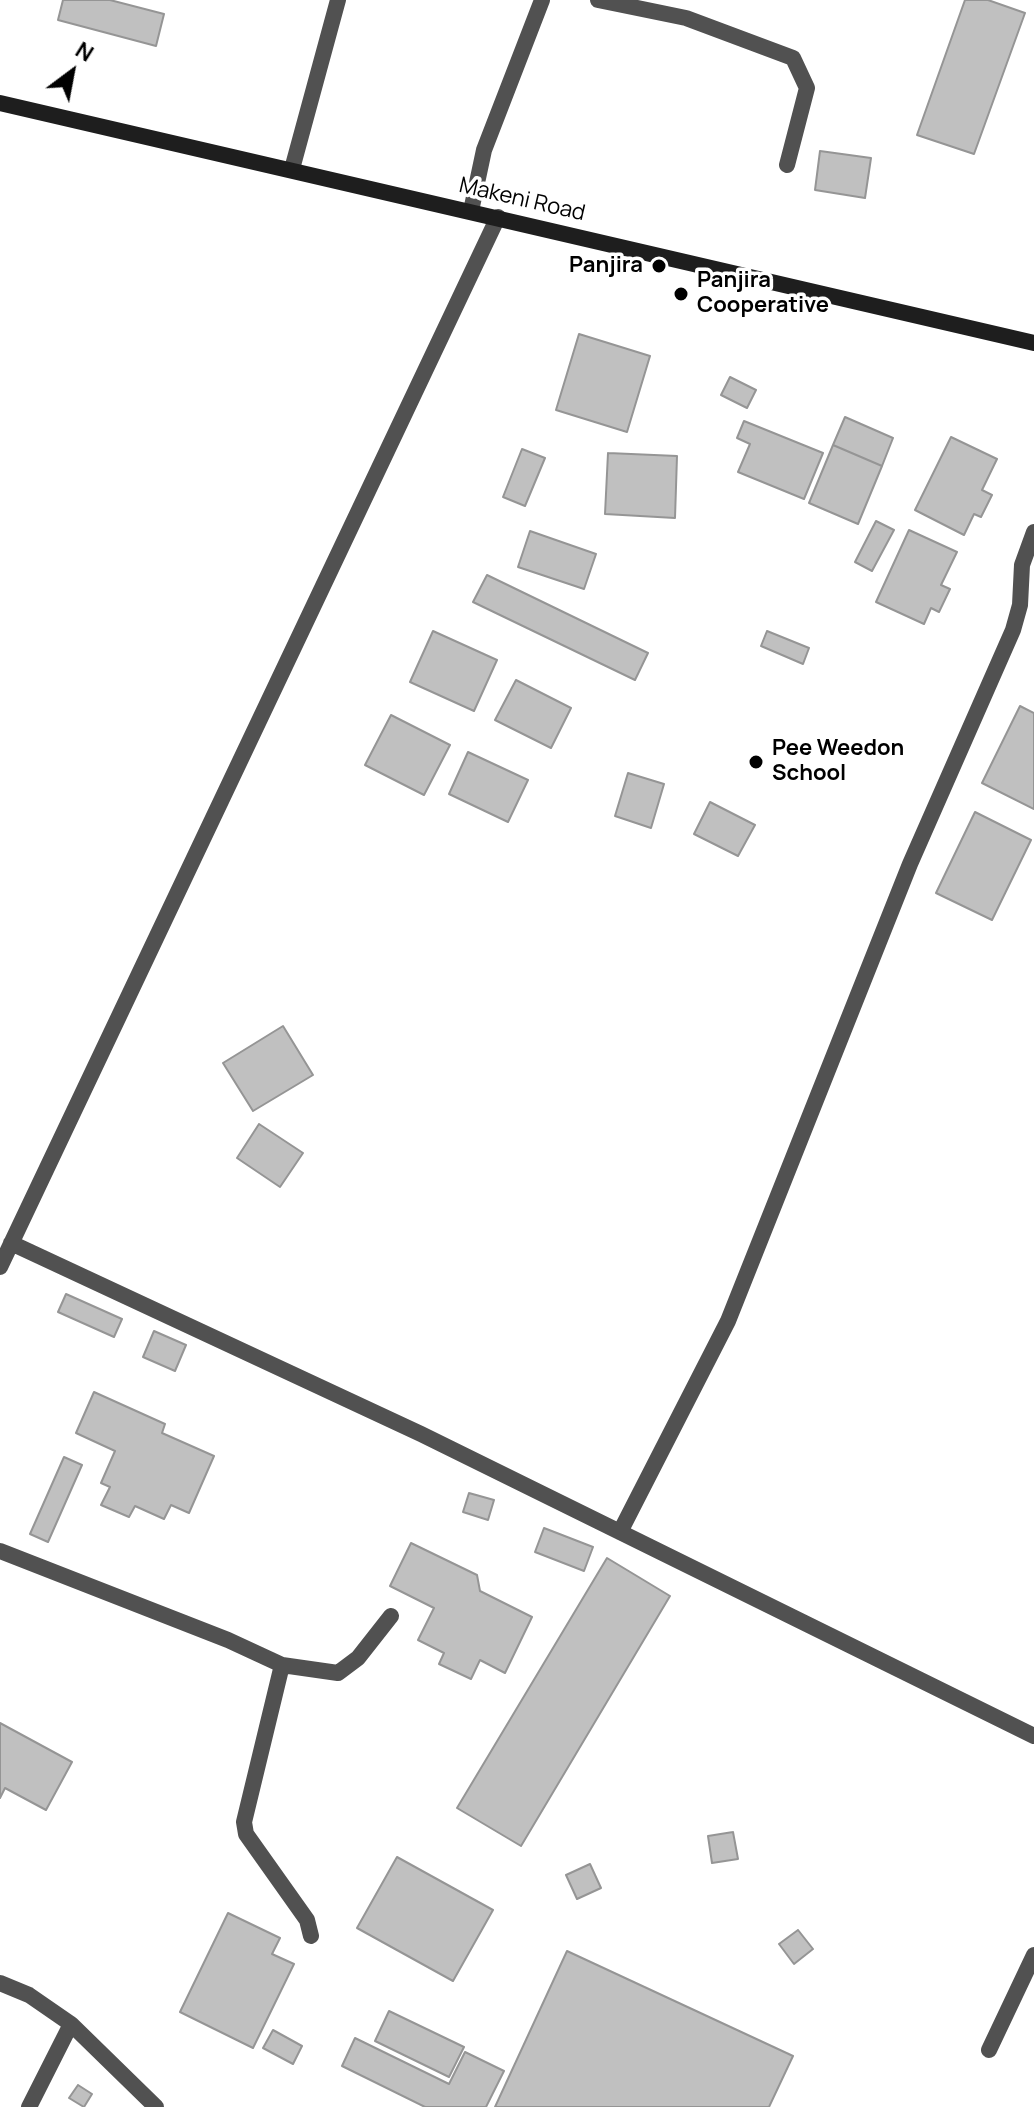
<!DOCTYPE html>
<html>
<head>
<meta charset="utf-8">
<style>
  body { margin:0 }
  #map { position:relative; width:1034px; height:2107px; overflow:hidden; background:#fff; font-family:Manrope,sans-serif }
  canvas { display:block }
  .north { position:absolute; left:32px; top:32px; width:80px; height:80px; -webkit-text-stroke:6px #fff; paint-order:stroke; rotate:32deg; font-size:22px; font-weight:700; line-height:32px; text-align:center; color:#000 }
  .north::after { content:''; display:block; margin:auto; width:28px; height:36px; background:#000; clip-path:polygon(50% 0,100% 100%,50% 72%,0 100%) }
</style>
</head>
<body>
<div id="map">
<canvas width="1034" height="2107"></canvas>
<div class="north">N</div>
</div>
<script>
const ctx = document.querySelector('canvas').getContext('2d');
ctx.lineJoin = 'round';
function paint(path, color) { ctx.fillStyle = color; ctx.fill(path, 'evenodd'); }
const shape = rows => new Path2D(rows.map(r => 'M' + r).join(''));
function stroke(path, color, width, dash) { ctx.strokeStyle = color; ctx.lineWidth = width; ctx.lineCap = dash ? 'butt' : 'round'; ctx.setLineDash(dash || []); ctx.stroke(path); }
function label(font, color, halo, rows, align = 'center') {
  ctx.font = font + ' Manrope,sans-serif'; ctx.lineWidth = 7; ctx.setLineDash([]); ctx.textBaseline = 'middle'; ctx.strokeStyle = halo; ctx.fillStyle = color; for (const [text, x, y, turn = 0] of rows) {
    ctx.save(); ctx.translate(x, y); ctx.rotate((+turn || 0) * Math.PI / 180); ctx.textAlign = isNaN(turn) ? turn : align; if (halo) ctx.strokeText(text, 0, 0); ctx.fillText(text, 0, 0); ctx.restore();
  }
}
const building = shape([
  [63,0,110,0,164,14,156,46,58,20,63,0],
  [965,0,988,0,1025,13,974,154,917,135,965,0],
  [820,151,871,158,865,198,815,190,820,151],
  [579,334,650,356,627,432,556,410,579,334],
  [730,377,756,390,747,408,721,395,730,377],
  [845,417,893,438,882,466,833,445,845,417],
  [744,421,823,453,804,499,738,472,750,444,737,438,744,421],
  [951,437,997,459,982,490,992,495,981,517,974,514,964,535,915,510,951,437],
  [833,445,882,466,858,524,809,503,833,445],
  [522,449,545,458,525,506,503,497,522,449],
  [608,453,677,456,675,518,605,514,608,453],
  [876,521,894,530,872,571,855,562,876,521],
  [909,530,957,552,941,585,950,589,939,612,931,608,924,624,876,602,909,530],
  [530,531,596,554,584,589,518,567,530,531],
  [487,575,648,653,635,680,473,602,487,575],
  [433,631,497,660,474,711,410,682,433,631],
  [767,631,809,648,803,664,761,646,767,631],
  [516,680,571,708,551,748,495,720,516,680],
  [1020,706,1034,713,1034,809,982,783,1020,706],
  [391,715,450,745,424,795,365,765,391,715],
  [468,752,528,780,508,822,449,794,468,752],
  [628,773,664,784,651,828,615,816,628,773],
  [710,802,755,825,738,856,694,834,710,802],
  [975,812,1031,840,992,920,936,893,975,812],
  [283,1026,313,1075,253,1111,223,1063,283,1026],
  [259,1124,303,1153,280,1187,237,1158,259,1124],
  [66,1294,122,1319,114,1337,58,1312,66,1294],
  [154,1331,186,1345,175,1371,143,1357,154,1331],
  [94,1392,165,1424,162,1433,214,1456,189,1513,171,1505,164,1519,135,1506,129,1517,101,1505,110,1487,101,1483,115,1451,76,1433,94,1392],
  [64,1457,82,1465,48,1542,30,1534,64,1457],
  [469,1493,494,1500,488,1520,463,1512,469,1493],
  [544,1528,593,1547,584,1571,535,1552,544,1528],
  [411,1543,477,1575,480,1591,532,1617,505,1673,480,1660,471,1679,439,1664,444,1653,418,1640,434,1608,390,1586,411,1543],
  [607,1558,670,1596,521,1846,457,1808,607,1558],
  [0,1723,72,1762,46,1810,5,1788,0,1798,0,1723],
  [733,1832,738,1859,712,1863,708,1836,733,1832],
  [397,1857,493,1910,453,1981,357,1928,397,1857],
  [590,1864,601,1888,577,1899,566,1875,590,1864],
  [228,1913,280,1938,272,1954,294,1964,253,2048,180,2012,228,1913],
  [798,1930,813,1949,794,1964,779,1944,798,1930],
  [567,1951,793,2056,769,2107,495,2107,567,1951],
  [389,2011,464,2047,449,2077,375,2041,389,2011],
  [273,2030,302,2046,293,2064,263,2048,273,2030],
  [355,2038,449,2084,465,2052,504,2071,486,2107,425,2107,342,2066,355,2038],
  [78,2085,92,2094,84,2107,69,2098,78,2085]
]);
const lane = shape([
  [598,0,686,18,793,58,807,88,787,165],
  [292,169,338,0],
  [471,211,484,150,542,0],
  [0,1983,29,1995,71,2024,156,2107],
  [29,2107,71,2024]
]);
const street = shape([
  [11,1243,421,1434,1034,1736],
  [0,1267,498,217],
  [620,1532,728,1321,910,864,1013,630,1020,605,1022,565,1034,532],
  [0,1551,228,1640,282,1665,338,1673,358,1658,391,1616],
  [282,1665,244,1822,246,1834,307,1920,311,1936],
  [989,2050,1034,1955]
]);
const secondary = shape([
  [0,103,1034,343]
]);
const markers = [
  [659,266,8,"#000"],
  [681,294,8,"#000"],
  [756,762,8,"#000"]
];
const streetNames = [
  ["Makeni Road",522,200,13]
];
const poiNames = [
  ["Panjira",643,266,"right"],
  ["Panjira",697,281],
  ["Cooperative",697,306],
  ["Pee Weedon",772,749],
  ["School",772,774]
];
paint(building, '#c0c0c0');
stroke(building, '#959595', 2);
stroke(lane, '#515151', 16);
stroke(street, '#515151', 16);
stroke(secondary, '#1e1e1e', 16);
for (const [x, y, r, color] of markers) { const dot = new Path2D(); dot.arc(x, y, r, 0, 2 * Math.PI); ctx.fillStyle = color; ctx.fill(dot); stroke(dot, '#fff', 3); }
label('22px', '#000', '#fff', streetNames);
label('bold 22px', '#000', '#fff', poiNames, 'left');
</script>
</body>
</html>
